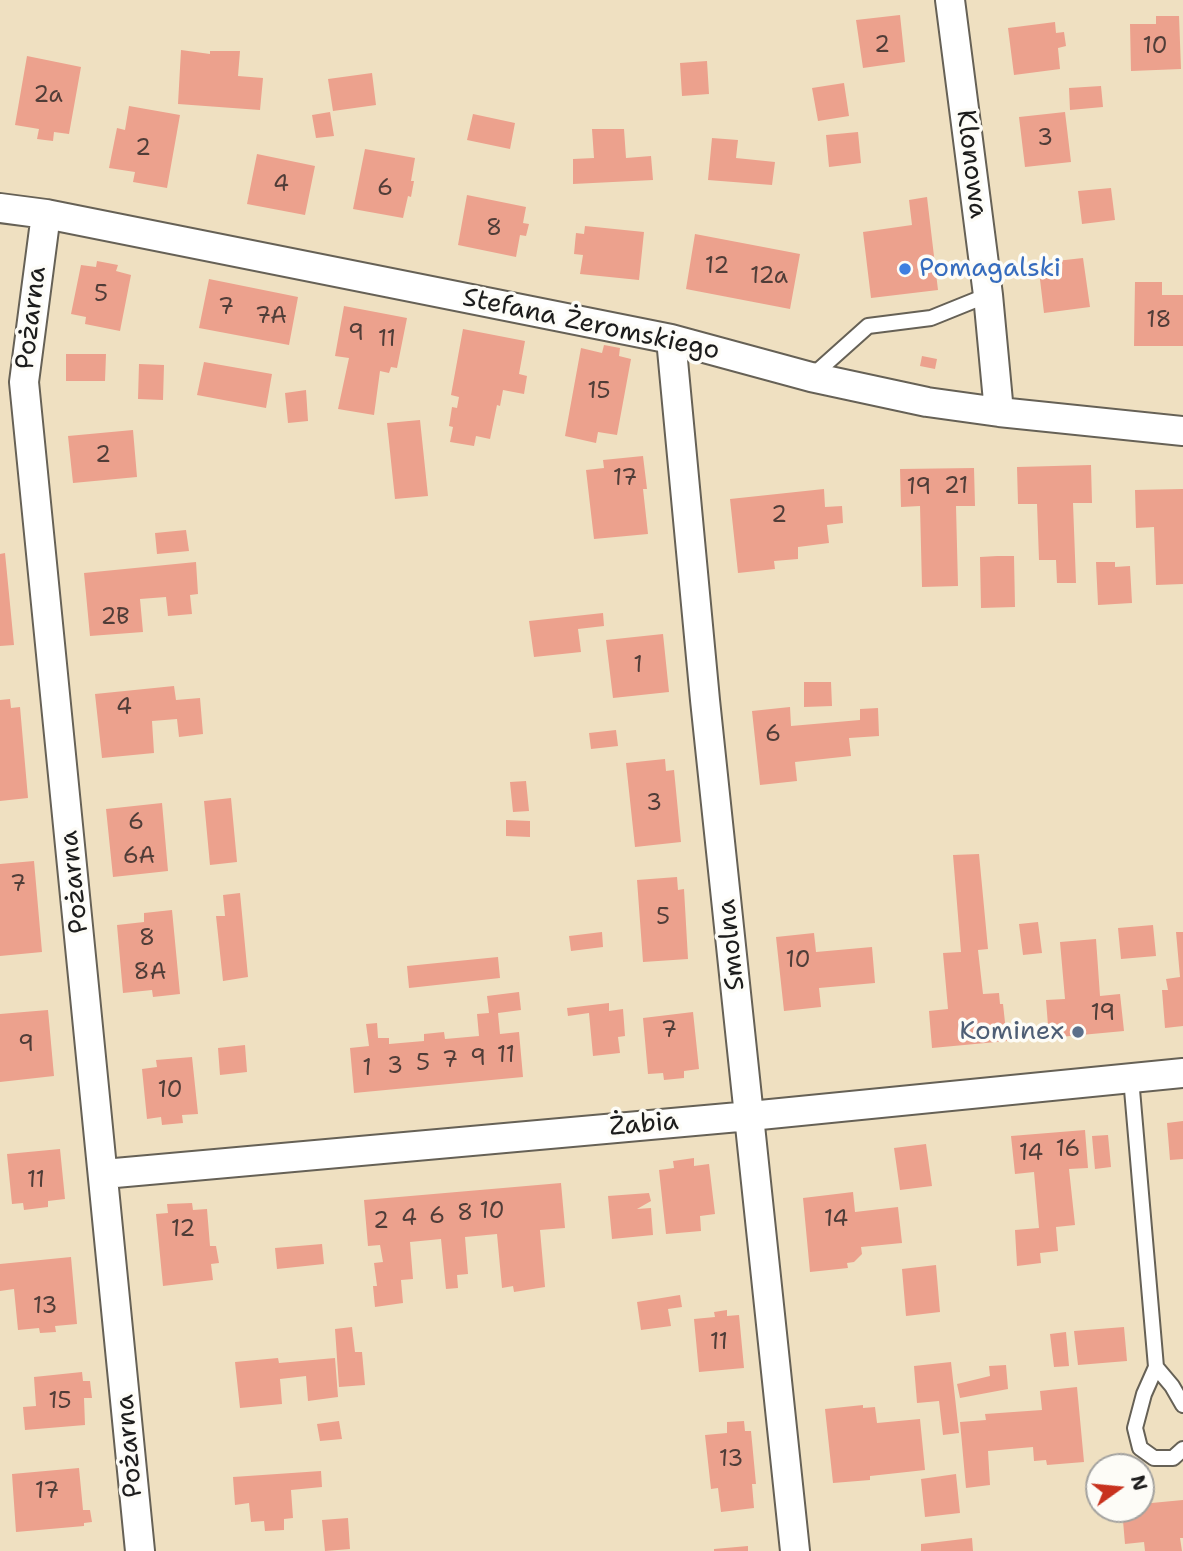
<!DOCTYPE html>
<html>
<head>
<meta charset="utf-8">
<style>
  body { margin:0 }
  #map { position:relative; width:1183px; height:1551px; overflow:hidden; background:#efe0c1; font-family:"Shantell Sans",sans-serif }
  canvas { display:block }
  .north { position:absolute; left:1085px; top:1453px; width:70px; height:70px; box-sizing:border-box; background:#fdfcf7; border:2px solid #a3a29f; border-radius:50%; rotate:75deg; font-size:19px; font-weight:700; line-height:28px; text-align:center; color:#1c1c1c }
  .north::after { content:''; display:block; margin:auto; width:24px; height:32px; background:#c8321e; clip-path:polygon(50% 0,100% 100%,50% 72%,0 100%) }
</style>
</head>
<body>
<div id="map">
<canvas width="1183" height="1551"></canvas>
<div class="north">N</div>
</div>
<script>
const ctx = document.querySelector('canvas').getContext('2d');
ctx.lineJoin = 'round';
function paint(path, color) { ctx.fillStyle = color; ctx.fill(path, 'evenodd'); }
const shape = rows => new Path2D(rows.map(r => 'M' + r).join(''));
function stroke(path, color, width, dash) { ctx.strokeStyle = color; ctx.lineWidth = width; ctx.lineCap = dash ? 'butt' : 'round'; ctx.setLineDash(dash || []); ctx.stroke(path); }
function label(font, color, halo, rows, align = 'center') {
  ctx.font = font + ' "Shantell Sans",sans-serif'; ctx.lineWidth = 7; ctx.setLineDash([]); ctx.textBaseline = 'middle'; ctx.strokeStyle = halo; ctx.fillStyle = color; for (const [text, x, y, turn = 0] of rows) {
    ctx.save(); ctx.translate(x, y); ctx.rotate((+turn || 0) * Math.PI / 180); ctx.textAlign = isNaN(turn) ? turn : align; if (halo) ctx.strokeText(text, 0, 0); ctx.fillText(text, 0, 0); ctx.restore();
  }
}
const building = shape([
  [900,15,905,62,863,68,856,20],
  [1156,16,1179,16,1181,69,1131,71,1130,24,1156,24],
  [1055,22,1056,33,1064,32,1066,46,1058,48,1060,69,1014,75,1008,28],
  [181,50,210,54,210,51,240,51,238,76,263,78,260,110,178,104],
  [27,56,81,67,69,134,54,132,53,141,37,139,39,129,15,125],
  [707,61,709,94,682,96,680,63],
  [372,73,376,105,333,111,328,79],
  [844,83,849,116,818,121,812,88],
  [1101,86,1103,107,1070,110,1069,88],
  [129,106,180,115,167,188,133,182,135,172,109,168,117,128,125,130],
  [330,112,334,136,316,138,312,115],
  [1065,112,1071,162,1025,167,1019,117],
  [473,114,515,123,510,149,467,140],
  [592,129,624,129,626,158,651,156,653,180,573,184,573,159,594,158],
  [858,132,861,163,829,167,826,135],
  [712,138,738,140,736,158,775,162,772,185,708,180],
  [365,149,415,158,411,181,414,181,411,197,408,196,403,218,353,209],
  [257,154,315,166,305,215,247,204],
  [1111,188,1115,220,1082,224,1078,191],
  [467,195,526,207,523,223,529,224,526,236,520,235,516,257,458,245],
  [927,197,938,290,871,298,863,232,912,225,909,200],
  [585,226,644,232,639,280,580,274,583,255,574,254,576,233,584,234],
  [695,234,800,254,790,309,686,289],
  [1083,258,1090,307,1044,313,1038,263],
  [97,261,118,265,116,271,131,275,120,331,85,324,86,317,71,314,81,265,96,267],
  [209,279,298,297,289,345,199,328],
  [1135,282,1162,282,1162,295,1183,295,1183,346,1134,346],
  [344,306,407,318,397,368,391,367,389,373,380,371,374,415,338,409,349,358,335,356],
  [463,329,525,341,519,374,527,376,524,394,503,390,500,406,497,405,490,439,476,436,474,446,450,442,453,427,449,426,452,407,457,408,459,397,451,395],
  [604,345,620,348,619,356,631,359,617,435,598,432,596,443,565,436,581,348,602,353],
  [66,354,106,354,105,381,66,381],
  [922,356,937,359,935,369,920,366],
  [204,362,272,374,266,408,197,395],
  [139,364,164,365,163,400,138,399],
  [306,390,308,421,288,423,285,393],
  [420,420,428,496,395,499,387,423],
  [133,430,137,477,73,483,68,436],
  [643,456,647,489,643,489,648,534,594,539,586,470,604,468,603,460],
  [1091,465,1092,503,1073,503,1076,583,1057,583,1056,560,1039,560,1037,504,1018,504,1017,467],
  [974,468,975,506,956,506,958,586,922,587,920,506,901,507,900,469],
  [824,489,825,507,842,506,843,523,827,525,829,543,798,547,798,559,774,561,775,569,738,573,730,499],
  [1183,489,1183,584,1156,585,1154,527,1136,528,1135,490],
  [186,530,189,551,157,554,155,533],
  [5,553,14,645,0,646,0,554],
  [997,556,1014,556,1015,607,981,608,980,557],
  [196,562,198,594,190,595,192,614,168,616,166,597,140,599,143,632,90,636,84,573],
  [1096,562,1115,562,1115,567,1130,566,1132,603,1098,605],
  [603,613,604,626,578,629,581,652,534,657,529,621],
  [663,634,669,692,613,698,606,640],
  [804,682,831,682,832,706,804,707],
  [174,686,176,700,200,698,203,734,179,737,177,719,152,721,154,753,102,758,95,694],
  [10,699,11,708,20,707,28,798,0,801,0,700],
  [790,707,791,726,860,720,860,709,878,708,879,736,849,738,851,756,795,762,797,781,760,785,752,711],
  [616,730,618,746,591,749,589,733],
  [665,759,666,771,674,770,681,842,635,847,626,763],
  [526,781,529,811,513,812,510,782],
  [231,798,237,862,210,865,204,801],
  [162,803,168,871,113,877,106,809],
  [506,820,530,821,530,837,506,836],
  [979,854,988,949,978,950,983,994,999,993,1000,1004,1003,1004,1007,1041,932,1048,929,1011,948,1009,943,953,961,952,953,855],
  [34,861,42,952,0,956,0,864],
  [677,877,678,890,684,889,688,959,643,962,637,880],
  [240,893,248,977,223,981,216,916,225,916,223,895],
  [172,910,180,994,153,997,152,990,123,993,117,925,144,922,144,913],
  [1038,922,1042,953,1023,955,1019,924],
  [1153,925,1156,956,1121,959,1118,928],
  [602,932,603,947,571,951,569,936],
  [1176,932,1183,932,1183,1026,1165,1028,1162,990,1168,990,1166,979,1180,977],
  [814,933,816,952,872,947,875,983,819,988,821,1007,784,1011,776,937],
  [1096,939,1100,996,1120,994,1124,1031,1049,1038,1046,1000,1065,999,1060,942],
  [498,957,500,978,409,988,407,966],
  [519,992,521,1010,498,1013,500,1034,519,1032,523,1077,354,1093,350,1048,369,1046,366,1024,377,1023,378,1038,389,1038,389,1044,424,1041,424,1034,444,1032,445,1039,479,1036,477,1014,489,1013,487,996],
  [609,1003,609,1011,623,1009,625,1036,618,1037,620,1053,593,1056,589,1013,568,1016,567,1008],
  [48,1010,54,1076,0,1082,0,1014],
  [693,1012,699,1069,684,1071,684,1078,664,1080,663,1073,648,1074,643,1018],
  [245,1045,247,1072,220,1075,218,1048],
  [192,1057,198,1114,182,1115,183,1123,162,1125,161,1117,147,1119,142,1069,157,1067,156,1060],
  [1183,1121,1183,1159,1170,1160,1167,1123],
  [1085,1130,1088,1168,1069,1169,1075,1225,1056,1227,1058,1251,1040,1253,1041,1263,1017,1266,1015,1230,1039,1228,1034,1172,1015,1174,1011,1136],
  [1108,1135,1111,1167,1095,1169,1092,1136],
  [926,1144,932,1186,900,1190,894,1148],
  [60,1149,65,1199,48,1201,48,1207,24,1210,23,1203,12,1204,7,1154],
  [694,1158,694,1166,709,1164,715,1214,700,1216,701,1231,666,1234,659,1170,674,1168,673,1161],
  [561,1183,565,1228,540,1230,545,1287,514,1292,513,1286,502,1288,497,1234,465,1237,468,1274,457,1275,458,1288,446,1289,441,1239,410,1242,413,1279,401,1280,403,1303,375,1307,373,1286,377,1286,374,1263,383,1262,380,1245,368,1246,364,1200],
  [853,1192,855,1212,898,1207,902,1243,861,1247,862,1254,854,1262,847,1263,848,1268,810,1272,803,1198],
  [649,1193,651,1201,637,1209,651,1208,653,1235,612,1239,608,1196],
  [192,1203,193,1210,207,1209,210,1246,216,1246,219,1263,211,1264,213,1280,163,1286,156,1214,168,1213,167,1204],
  [322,1244,324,1264,277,1269,275,1248],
  [71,1257,77,1324,55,1326,56,1332,40,1333,39,1328,18,1330,14,1289,0,1291,0,1264],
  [936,1265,940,1312,906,1316,902,1269],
  [680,1295,682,1307,668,1309,671,1326,641,1330,637,1302],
  [727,1310,727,1316,739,1315,744,1368,699,1372,694,1319,715,1317,714,1312],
  [352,1327,355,1352,362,1352,365,1385,339,1387,335,1329],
  [1124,1327,1127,1361,1078,1365,1074,1331],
  [1066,1332,1069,1366,1054,1367,1050,1334],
  [278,1358,279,1363,335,1358,338,1397,308,1401,306,1376,280,1379,282,1404,240,1408,235,1362],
  [951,1362,959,1433,943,1435,939,1401,917,1403,914,1366],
  [1006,1365,1008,1389,960,1398,957,1384,990,1376,989,1366],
  [82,1372,83,1381,90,1381,92,1398,84,1398,85,1425,25,1430,23,1407,36,1406,34,1377],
  [1077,1387,1084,1462,1047,1465,1046,1460,1034,1461,1033,1447,988,1451,990,1485,966,1488,960,1422,986,1420,985,1414,1042,1410,1040,1391],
  [863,1405,863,1408,875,1407,877,1423,920,1419,925,1470,870,1476,870,1480,833,1483,825,1409],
  [339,1421,342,1439,320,1441,317,1424],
  [744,1421,745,1431,751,1431,756,1484,752,1484,754,1508,721,1512,718,1488,711,1489,705,1435,727,1433,727,1422],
  [79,1468,83,1510,90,1510,92,1522,84,1523,84,1526,16,1532,12,1474],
  [321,1471,322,1487,291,1490,293,1518,284,1519,284,1530,265,1531,264,1521,251,1522,249,1503,235,1505,233,1477],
  [956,1474,960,1513,925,1517,921,1479],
  [1183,1500,1183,1538,1180,1538,1182,1551,1145,1551,1144,1542,1125,1544,1122,1509,1141,1509,1141,1504],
  [348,1518,350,1549,325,1551,322,1520],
  [972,1538,973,1551,921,1551,921,1544],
  [748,1546,748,1551,714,1551,714,1549]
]);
const service = shape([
  [811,377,868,326,931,318,988,295],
  [1131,1078,1156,1367,1144,1394,1135,1428,1140,1448,1154,1458,1173,1458,1183,1449],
  [1156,1367,1172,1386,1183,1405]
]);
const minor = shape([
  [950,0,988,295,999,412],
  [0,208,46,214,671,339,811,377,927,402,999,412,1183,431],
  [46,214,24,382,140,1551],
  [671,339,705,700,795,1551],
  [104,1174,750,1116,1183,1073]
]);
const markers = [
  [905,269,7,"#3f7fe0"],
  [1078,1032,7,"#5c6f8a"]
];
const numberNames = [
  ["2",882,46],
  ["10",1155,47],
  ["2a",48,96],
  ["3",1045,139],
  ["2",143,149],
  ["4",281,185],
  ["6",385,189],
  ["8",494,229],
  ["12",717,267],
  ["12a",769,277],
  ["5",101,295],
  ["7",226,308],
  ["7A",271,317],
  ["18",1159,321],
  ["9",356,334],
  ["11",387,340],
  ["15",599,392],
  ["2",103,456],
  ["17",625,479],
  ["21",956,487],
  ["19",919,488],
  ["2",779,516],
  ["2B",115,618],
  ["1",638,666],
  ["4",124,708],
  ["6",773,735],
  ["3",654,804],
  ["6",136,823],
  ["6A",139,857],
  ["7",18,885],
  ["5",663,918],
  ["8",147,939],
  ["10",798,961],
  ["8A",150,973],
  ["19",1103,1014],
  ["7",669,1031],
  ["9",26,1045],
  ["11",506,1056],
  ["9",478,1059],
  ["7",450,1061],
  ["5",423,1064],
  ["3",395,1067],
  ["1",367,1069],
  ["10",170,1091],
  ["16",1068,1150],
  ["14",1031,1154],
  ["11",36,1181],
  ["10",492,1212],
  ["8",465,1214],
  ["6",437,1217],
  ["4",409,1219],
  ["14",836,1220],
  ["2",381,1222],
  ["12",183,1230],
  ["13",45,1307],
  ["11",719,1343],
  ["15",60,1402],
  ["13",731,1460],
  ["17",47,1492]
];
const streetNames = [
  ["Klonowa",971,164,83],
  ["Pożarna",32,318,-83],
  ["Stefana Żeromskiego",591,325,12],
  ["Pożarna",75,882,-96],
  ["Smolna",732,945,-96],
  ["Żabia",644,1125,-5],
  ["Pożarna",130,1446,-95]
];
const shopNames = [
  ["Pomagalski",919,269]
];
const serviceNames = [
  ["Kominex",1064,1032]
];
paint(building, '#eca18d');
stroke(service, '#666156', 18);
stroke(minor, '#666156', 32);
stroke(service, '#fff', 14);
stroke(minor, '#fff', 28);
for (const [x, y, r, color] of markers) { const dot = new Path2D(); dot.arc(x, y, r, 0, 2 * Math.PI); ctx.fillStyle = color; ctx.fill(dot); stroke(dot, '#fdfcf7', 2.5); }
label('23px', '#503d38', null, numberNames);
label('26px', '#1c1c1c', '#fdfcf7', streetNames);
label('26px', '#366cbe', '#fdfcf7', shopNames, 'left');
label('26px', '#4e5e75', '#fdfcf7', serviceNames, 'right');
</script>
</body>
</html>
